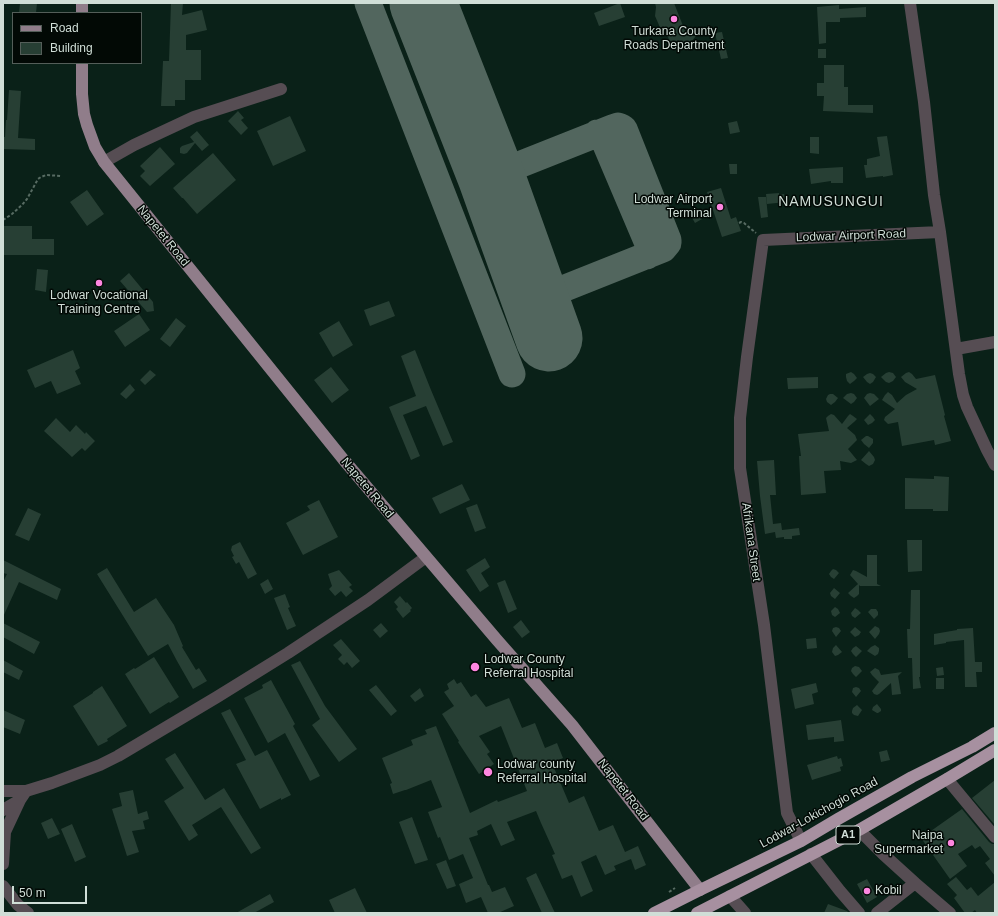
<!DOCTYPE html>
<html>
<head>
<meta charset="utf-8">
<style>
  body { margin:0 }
  #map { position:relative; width:998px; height:916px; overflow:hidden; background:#0a2118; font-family:Arial,sans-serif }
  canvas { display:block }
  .frame { position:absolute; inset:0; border:4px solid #d0ded7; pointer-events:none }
  .legend { position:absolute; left:12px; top:12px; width:130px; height:52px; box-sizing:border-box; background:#020905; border:1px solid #545e59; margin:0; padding:5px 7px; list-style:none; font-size:12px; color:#d0ded7 }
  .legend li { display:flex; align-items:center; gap:8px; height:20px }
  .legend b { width:20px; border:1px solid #545e59 }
  .scale { position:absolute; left:12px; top:886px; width:75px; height:18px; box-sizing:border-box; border:2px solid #d0ded7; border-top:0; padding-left:5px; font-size:12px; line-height:14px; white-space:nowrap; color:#d0ded7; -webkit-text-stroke:3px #020905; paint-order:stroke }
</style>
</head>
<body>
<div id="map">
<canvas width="998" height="916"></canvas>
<div class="frame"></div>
<ul class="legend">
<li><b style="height:5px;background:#907d8a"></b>Road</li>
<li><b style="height:11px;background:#273f34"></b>Building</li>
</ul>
<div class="scale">50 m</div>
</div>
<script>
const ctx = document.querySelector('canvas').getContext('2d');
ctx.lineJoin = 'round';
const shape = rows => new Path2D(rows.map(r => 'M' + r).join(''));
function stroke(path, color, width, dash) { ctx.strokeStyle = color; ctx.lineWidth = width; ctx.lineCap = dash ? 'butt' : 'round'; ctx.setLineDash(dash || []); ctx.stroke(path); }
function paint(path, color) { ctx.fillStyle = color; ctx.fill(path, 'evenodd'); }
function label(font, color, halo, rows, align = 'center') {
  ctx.font = font + ' Arial,sans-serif'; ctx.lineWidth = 3; ctx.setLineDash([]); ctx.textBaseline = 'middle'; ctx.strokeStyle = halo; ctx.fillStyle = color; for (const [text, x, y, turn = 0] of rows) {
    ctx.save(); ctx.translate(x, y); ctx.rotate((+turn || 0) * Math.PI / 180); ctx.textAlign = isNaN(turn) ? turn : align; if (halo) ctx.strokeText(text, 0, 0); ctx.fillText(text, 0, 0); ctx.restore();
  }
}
const taxiway = shape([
  [368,3,512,374],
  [597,133,600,135,604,140,649,246,649,249,647,256],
  [491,176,612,128,618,126,621,127,624,129,668,240,668,243,663,249,535,300]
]);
const runway = shape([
  [423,3,491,176,549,338]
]);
const building = shape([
  [20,3,37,3,36,13,19,13],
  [171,3,183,3,182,15,202,10,207,30,186,35,186,50,201,50,201,80,185,80,185,100,175,100,175,106,161,106,163,61,169,61],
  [620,3,625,17,599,26,594,13],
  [655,3,674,3,687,36,696,36,690,43,673,50,668,37,662,32,655,16,656,7],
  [839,5,839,9,866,7,866,17,840,18,840,22,826,22,826,43,819,44,817,7],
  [722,32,728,58,721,59,715,33],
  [818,49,826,49,826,58,818,58],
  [824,65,844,65,844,87,848,87,848,105,873,105,873,113,823,111,824,96,817,96,817,83,824,83],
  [9,90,21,91,18,138,35,139,35,150,3,149,3,137,5,137,6,120,7,120],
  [238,111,244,118,241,120,248,128,241,135,228,121],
  [290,116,306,151,273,166,257,131],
  [737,121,740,132,730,134,728,123],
  [197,131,209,145,202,151,195,143,187,153,184,154,180,153,180,148,182,146,194,142,190,137],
  [887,136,893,175,883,177,883,176,866,178,864,165,867,165,867,159,880,156,877,137],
  [810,137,819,137,819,154,810,153],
  [160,147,175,164,150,186,140,176,145,171,140,166],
  [213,153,236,180,197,214,183,198,182,198,173,188],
  [729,164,737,164,737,174,730,174],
  [843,167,843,183,831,183,831,181,811,184,809,169],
  [721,188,731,219,736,217,741,231,722,237,707,192],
  [87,190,104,214,87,226,70,202],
  [779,193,779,195,784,194,786,202,767,204,766,194],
  [758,197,766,197,768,217,761,218],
  [698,212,702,219,695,223,691,216],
  [3,226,32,226,32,239,54,239,54,255,3,255],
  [37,269,48,270,46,292,35,290],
  [129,273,153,302,154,311,147,312,120,281],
  [389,301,395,316,370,326,364,310],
  [139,314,150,330,125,347,114,331],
  [176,318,186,326,170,347,160,339],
  [339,321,353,345,333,357,319,333],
  [73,350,80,368,75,371,81,384,57,394,51,381,35,388,27,370],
  [415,350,431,390,453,442,443,446,426,406,403,415,420,456,411,460,389,407,416,396,401,356],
  [331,367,349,390,332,403,314,380],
  [150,370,156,375,145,385,140,380],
  [851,372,854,374,857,378,854,381,850,384,847,381,846,377,846,374],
  [889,372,893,373,896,377,893,381,889,383,886,382,881,377,886,373],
  [909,372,912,374,916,379,935,375,945,415,944,416,951,441,935,445,934,440,902,446,898,422,888,424,884,420,885,417,895,409,882,400,885,395,888,392,892,395,897,403,906,395,917,389,905,382,901,377,906,373],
  [870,373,873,374,876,377,873,382,870,384,867,382,863,377,867,374],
  [818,377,818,388,788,389,787,378],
  [130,384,135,390,126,399,120,394],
  [851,393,854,394,857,398,854,402,851,404,843,398,847,394],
  [870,393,874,394,879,399,870,406,864,398,867,394],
  [830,394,833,394,838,398,835,402,831,405,827,402,826,399,828,395],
  [831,414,834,415,842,424,848,416,850,414,853,416,857,419,854,422,847,428,855,435,857,440,848,449,857,460,851,463,840,461,841,470,824,471,826,493,801,495,799,456,801,456,798,434,829,431,826,418,828,416],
  [870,414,873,417,875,420,872,423,868,425,864,420],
  [56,418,70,432,76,425,85,434,86,432,95,441,85,451,82,448,72,457,44,431],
  [866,436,868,436,873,439,873,443,869,448,864,444,861,440],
  [869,451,874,457,875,460,873,464,869,466,866,464,861,460],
  [774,460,776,495,770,495,773,524,781,523,782,530,799,528,800,535,792,536,792,539,784,539,784,537,776,538,775,532,765,534,760,496,757,461],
  [934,476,949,477,948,511,933,511,933,509,905,509,905,478,934,479],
  [462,484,470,500,440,514,432,498],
  [319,500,338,537,303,555,286,523,310,510,307,506],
  [477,504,486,528,475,532,466,508],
  [28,508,41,514,29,541,15,535],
  [907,540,922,540,922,571,908,572],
  [240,542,257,574,248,579,239,562,236,564,232,557,234,556,231,550,232,546],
  [867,555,877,555,877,584,881,586,860,586,859,585,859,594,857,596,854,598,851,596,848,593,858,584,850,575,853,570,856,571,867,577],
  [485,558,490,567,481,573,489,586,480,592,466,570],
  [3,560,61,589,57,600,19,582,3,617,3,582,7,574,3,573],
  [107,568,134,612,156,598,174,625,183,646,182,647,196,670,199,668,207,681,193,689,177,661,168,644,148,656,97,574],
  [833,569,836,570,839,573,834,579,831,577,829,574,831,571],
  [339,570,352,585,349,587,353,591,346,597,341,591,335,596,329,589,332,586,328,574],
  [268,579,273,589,265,594,260,584],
  [505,580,517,609,508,613,497,583],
  [834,588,840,593,835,599,831,596,830,593],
  [911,590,920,590,920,677,919,677,921,688,913,689,912,658,908,658,907,629,910,629],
  [285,594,290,607,288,608,296,626,287,630,274,598],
  [400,596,406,603,407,602,412,608,410,610,411,611,403,618,396,609,398,607,394,602],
  [835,607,838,609,840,613,835,617,832,615,831,611],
  [855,608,858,610,861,613,855,618,852,616,851,613],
  [871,609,876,609,878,612,878,615,874,619,868,612],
  [521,620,530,632,522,638,513,627],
  [3,623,40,642,34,654,3,637],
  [381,623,388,631,380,638,373,630],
  [875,626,879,628,880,631,879,634,875,639,869,632],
  [836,627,839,628,841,631,836,637,832,631,833,628],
  [855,627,861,632,859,635,855,637,850,632],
  [973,628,975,662,982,662,982,672,976,672,977,687,965,687,964,640,946,642,946,643,934,645,934,634,957,630,957,629],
  [816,638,817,648,807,649,806,639],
  [341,639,360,661,352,668,347,662,344,665,338,659,342,655,333,645],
  [836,645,842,652,838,655,835,656,832,652,833,648],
  [875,645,879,648,879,651,878,654,875,656,867,651,871,647],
  [856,646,862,651,856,657,853,654,851,651,853,648],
  [154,657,179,697,170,703,169,702,150,714,125,674,134,668,135,669],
  [3,660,23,671,19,680,3,672],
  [300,661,325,706,357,749,339,762,312,725,320,719,291,665],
  [855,666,859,667,862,671,856,677,853,674,851,671,852,668],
  [943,667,944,675,937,676,936,668],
  [875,668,879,670,881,675,902,672,898,676,901,694,892,695,891,683,879,694,877,695,874,694,872,691,879,682,872,675,870,672],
  [936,678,944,678,944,689,936,689],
  [454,679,457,684,461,682,471,697,476,694,486,707,509,698,522,728,535,723,545,748,557,743,563,758,552,763,569,803,584,796,599,831,613,825,625,852,638,846,646,865,635,870,631,859,614,866,616,870,605,875,596,855,581,862,593,891,581,897,572,875,562,879,552,855,555,854,541,823,536,811,507,822,515,840,501,846,491,824,477,831,478,835,469,838,488,885,489,885,492,892,505,887,514,906,498,913,488,913,481,897,466,903,459,884,473,878,463,854,449,860,440,837,438,838,428,812,442,807,431,780,406,790,405,790,393,794,390,784,392,783,382,758,413,745,411,740,427,734,425,730,436,726,470,813,497,800,498,802,527,791,501,726,479,736,490,752,487,754,494,764,479,774,458,742,459,741,442,714,454,706,444,692,449,689,447,684],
  [271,680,295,724,293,726,320,776,310,781,285,733,268,743,244,698,263,688,262,685],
  [816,683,818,692,812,694,814,704,795,709,791,689],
  [376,685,397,711,391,716,369,690],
  [102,686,127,726,107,739,108,741,98,746,73,706,93,693,93,692],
  [856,687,859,688,861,691,856,697,852,692,853,688],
  [420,688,424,696,415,702,410,696],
  [877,704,881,709,881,711,878,713,877,713,872,710,873,707],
  [857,705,862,710,858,716,854,715,852,713,852,711,853,708],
  [230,709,255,756,267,750,291,795,281,800,281,798,260,809,236,764,246,760,221,713],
  [3,710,25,720,20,734,3,727],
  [841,720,844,741,834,742,834,737,808,740,806,725],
  [887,750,890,760,881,762,879,752],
  [175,753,205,800,224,788,261,848,251,854,221,807,192,825,198,835,189,841,164,801,184,788,165,759],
  [837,756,838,759,841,758,843,766,840,767,841,771,812,780,807,765],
  [995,780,995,825,972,798],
  [133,790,138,814,147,811,149,819,143,821,145,829,132,831,139,852,127,856,112,809,122,806,119,793],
  [962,809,989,842,992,844,995,844,995,876,985,863,990,859,980,846,975,849,972,845,958,854,967,866,950,879,921,838],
  [412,817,428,860,415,864,399,822],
  [52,818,60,834,48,839,41,823],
  [72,824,86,857,75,862,61,829],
  [446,860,456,886,447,889,436,864],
  [536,873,555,913,542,913,526,878],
  [956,877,967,890,971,887,978,896,995,882,995,913,977,913,975,910,971,913,965,913,954,898,957,895,947,884],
  [867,879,877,897,867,903,857,884],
  [355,888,367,913,335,913,329,900],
  [270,894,274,902,254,913,236,913],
  [828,904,847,911,849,913,824,913]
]);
const path = shape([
  [3,220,12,214,22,205,27,199,38,179,41,177,46,175,61,176],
  [739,223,741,222,744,223,756,233],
  [669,892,675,888]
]);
const minor = shape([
  [910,3,924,102,934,195,940,232,959,374,963,395,967,407,987,450,995,465],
  [104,162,134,145,194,117,281,89],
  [956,349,995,342],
  [947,779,995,837],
  [3,791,26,791,52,783,100,765,118,756,217,697,288,653,368,600,426,557],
  [3,810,20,800],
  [859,830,883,854,915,883,950,913],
  [801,841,787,813,764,625,740,468,740,418,747,357,763,240,940,232],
  [811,854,840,891,859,913],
  [3,864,5,832,20,800,26,791],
  [3,886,18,905,28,913],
  [730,896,745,913],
  [877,913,915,883]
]);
const major = shape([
  [82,3,82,13],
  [82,63,82,94,84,114,87,125,95,147,104,162,343,459,497,640,572,725,700,890]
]);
const highway = shape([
  [654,913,700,890,801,841,838,819,912,777,972,747,995,733],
  [697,913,859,830,947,779,995,750]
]);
const markers = [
  [674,19,4,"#fe86e0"],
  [720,207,4,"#fe86e0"],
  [99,283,4,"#fe86e0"],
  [475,667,5,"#fe86e0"],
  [488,772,5,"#fe86e0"],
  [951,843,4,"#fe86e0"],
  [867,891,4,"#fe86e0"]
];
const shields = [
  [848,835,24]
];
const shieldNames = [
  ["A1",848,835]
];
const poiNames = [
  ["Turkana County",674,32,"center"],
  ["Roads Department",674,46,"center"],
  ["Lodwar Airport",712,200,"right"],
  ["Terminal",712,214,"right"],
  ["Lodwar Vocational",99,296,"center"],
  ["Training Centre",99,310,"center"],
  ["Lodwar County",484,660],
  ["Referral Hospital",484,674],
  ["Lodwar county",497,765],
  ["Referral Hospital",497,779],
  ["Naipa",943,836,"right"],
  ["Supermarket",943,850,"right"],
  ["Kobil",875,891]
];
const streetNames = [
  ["Napetet Road",163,236,51],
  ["Lodwar Airport Road",851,236,-2],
  ["Napetet Road",367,488,50],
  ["Afrikana Street",751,542,82],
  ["Napetet Road",623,790,52],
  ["Lodwar-Lokichogio Road",819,813,-29]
];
const quarterNames = [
  ["NAMUSUNGUI",831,202]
];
stroke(taxiway, '#52665e', 27);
stroke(runway, '#52665e', 67);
paint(building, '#273f34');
stroke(path, '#576b62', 2, [3, 2]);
stroke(minor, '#564d53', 12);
stroke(major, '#907d8a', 12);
stroke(highway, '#a790a0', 12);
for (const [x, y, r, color] of markers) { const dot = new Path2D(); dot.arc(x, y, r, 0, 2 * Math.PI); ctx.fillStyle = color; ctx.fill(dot); stroke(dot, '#020905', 1.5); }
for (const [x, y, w] of shields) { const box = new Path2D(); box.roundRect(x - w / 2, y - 9, w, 18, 3); ctx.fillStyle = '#020905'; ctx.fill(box); stroke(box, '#d0ded7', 1); }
label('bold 11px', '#d0ded7', null, shieldNames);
label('12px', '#d0ded7', '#020905', poiNames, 'left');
label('12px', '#d0ded7', '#020905', streetNames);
ctx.letterSpacing = '1px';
label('14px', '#d0ded7', '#020905', quarterNames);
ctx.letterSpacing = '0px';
</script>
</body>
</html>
